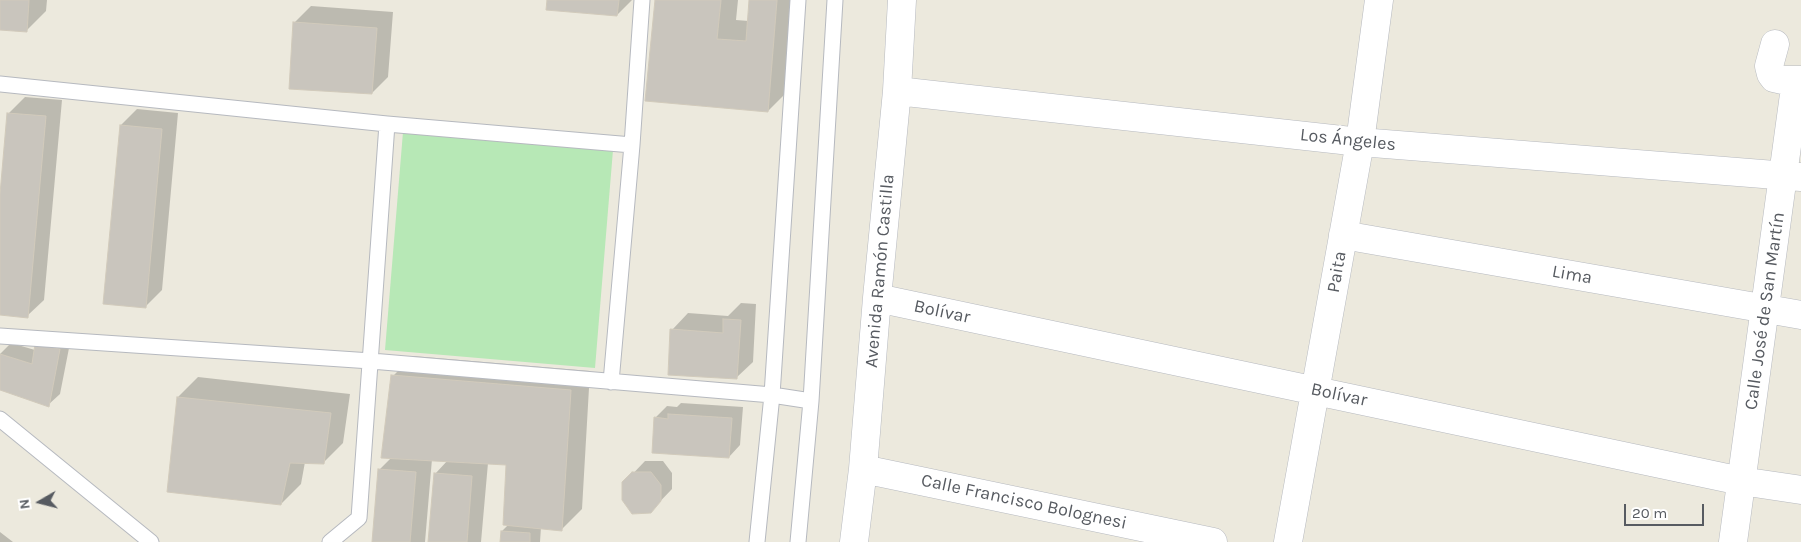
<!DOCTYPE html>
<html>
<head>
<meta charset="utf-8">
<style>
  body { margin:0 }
  #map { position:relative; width:1801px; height:542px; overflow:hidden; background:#ece9dd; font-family:Karla,sans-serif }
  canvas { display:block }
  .north { position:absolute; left:15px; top:477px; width:50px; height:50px; -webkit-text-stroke:4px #fff; paint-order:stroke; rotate:262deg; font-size:14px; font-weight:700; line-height:20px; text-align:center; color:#575b61 }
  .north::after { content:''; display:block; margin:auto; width:18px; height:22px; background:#575b61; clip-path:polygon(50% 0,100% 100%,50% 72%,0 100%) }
  .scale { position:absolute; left:1624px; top:504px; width:80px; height:22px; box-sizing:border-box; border:2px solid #575b61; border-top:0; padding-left:6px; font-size:15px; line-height:18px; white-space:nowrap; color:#575b61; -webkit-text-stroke:4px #fff; paint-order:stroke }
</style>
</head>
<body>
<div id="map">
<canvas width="1801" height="542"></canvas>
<div class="north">N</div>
<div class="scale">20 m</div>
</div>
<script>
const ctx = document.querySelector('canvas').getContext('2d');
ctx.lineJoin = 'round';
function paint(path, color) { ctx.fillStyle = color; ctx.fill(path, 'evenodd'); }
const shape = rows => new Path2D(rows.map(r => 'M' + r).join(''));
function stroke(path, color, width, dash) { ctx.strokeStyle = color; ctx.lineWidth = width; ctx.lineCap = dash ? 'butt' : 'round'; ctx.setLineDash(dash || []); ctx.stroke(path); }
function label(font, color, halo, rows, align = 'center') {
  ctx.font = font + ' Karla,sans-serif'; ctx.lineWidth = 5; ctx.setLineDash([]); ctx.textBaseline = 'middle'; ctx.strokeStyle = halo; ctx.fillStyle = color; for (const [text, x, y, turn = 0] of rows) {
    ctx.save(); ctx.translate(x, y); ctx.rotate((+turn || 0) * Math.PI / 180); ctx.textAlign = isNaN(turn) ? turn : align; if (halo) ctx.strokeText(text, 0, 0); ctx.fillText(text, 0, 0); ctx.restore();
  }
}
const green = shape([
  [403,132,613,150,595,368,385,350]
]);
const shadow = shape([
  [0,0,47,0,46,11,26,31,0,29],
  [548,0,632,0,617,15],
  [656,0,738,0,736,20,749,21,751,0,795,0,788,91,768,111],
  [311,6,393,12,388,77,372,93,294,23],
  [25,97,62,100,44,300,27,316,0,314,0,208,9,113],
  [137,109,178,113,162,290,146,306,121,125],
  [741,303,756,304,753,362,736,378,672,330,688,313,728,316],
  [71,338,60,394,48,405,0,389,0,354,11,343,35,350],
  [413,356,590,371,582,509,562,529,541,527,540,542,501,542,502,531,509,524,507,464,488,463,481,542,430,542,435,474,448,460,432,459,425,542,373,542,379,470,392,457,393,376],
  [198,377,350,394,343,443,323,463,305,462,301,484,281,504,178,397],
  [681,403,743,407,740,445,729,457,655,418,667,406,677,407],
  [645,461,663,461,672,473,672,489,650,512,624,483],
  [0,532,13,542,0,542]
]);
const building = shape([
  [0,0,29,0,27,32,0,30,0,0],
  [547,0,619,0,617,16,546,10,547,0],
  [655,0,721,0,717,39,746,41,749,0,777,0,768,112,645,101,655,0],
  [293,22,377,28,372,94,289,89,293,22],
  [7,113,46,116,28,318,0,315,0,194,7,113],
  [120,125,162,129,146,308,103,304,120,125],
  [723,319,741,320,737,379,668,375,670,329,723,333,723,319],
  [35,344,60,349,49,407,0,390,0,354,32,364,35,344],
  [391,375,571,390,562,531,503,525,506,465,381,458,391,375],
  [177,397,331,413,324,464,290,463,281,505,167,492,177,397],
  [668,414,732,418,729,458,652,453,654,417,668,419,668,414],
  [378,469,416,472,410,542,372,542,378,469],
  [632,472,651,472,661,485,661,501,651,513,632,514,622,500,622,482,632,472],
  [434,473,472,476,467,542,428,542,434,473],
  [501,531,530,533,530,542,500,542,501,531]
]);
const lane = shape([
  [0,84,387,124,632,145],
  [0,336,371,361,772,395,811,401],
  [611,382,632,145,642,0],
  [0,419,151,542],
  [330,542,359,518,387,124],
  [757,542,772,395,798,0],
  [798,542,811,401,835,0]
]);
const street = shape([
  [1775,44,1769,66,1771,74,1774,78,1783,80,1801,80],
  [897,91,1360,142,1801,177],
  [1343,235,1801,315],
  [877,298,1741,481,1801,490],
  [863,469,1213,542],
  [854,542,863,469,877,298,897,91,902,0],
  [1288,542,1360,142,1379,0],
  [1733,542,1796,80]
]);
const streetNames = [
  ["Los Ángeles",1348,140,6],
  ["Avenida Ramón Castilla",880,271,-85],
  ["Paita",1337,272,-80],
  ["Lima",1572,275,10],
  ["Calle José de San Martín",1765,311,-82],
  ["Bolívar",942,312,12],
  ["Bolívar",1339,395,12],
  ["Calle Francisco Bolognesi",1024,502,12]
];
paint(green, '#b7e8b6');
paint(shadow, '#0003');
paint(building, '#c9c5bd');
stroke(building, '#d1cabb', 1);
stroke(lane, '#b6b9bf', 17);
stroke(street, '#b6b9bf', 29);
stroke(lane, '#fff', 15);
stroke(street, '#fff', 28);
label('18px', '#575b61', '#fff', streetNames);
</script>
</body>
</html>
